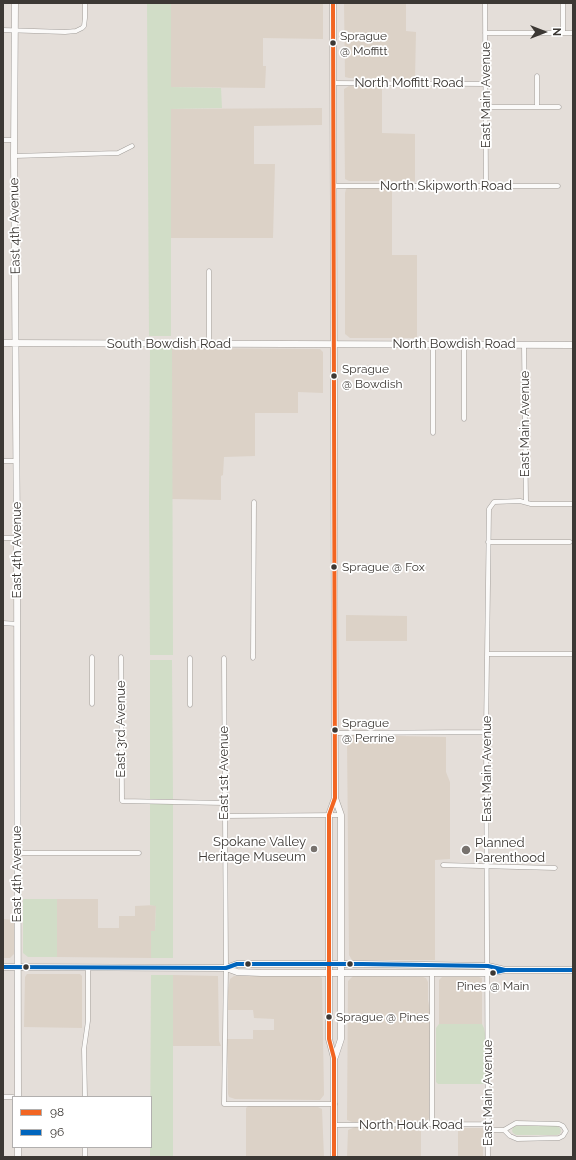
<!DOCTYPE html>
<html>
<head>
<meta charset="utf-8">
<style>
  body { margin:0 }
  #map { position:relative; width:576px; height:1160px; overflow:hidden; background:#e4ded9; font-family:Raleway,sans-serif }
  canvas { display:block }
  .frame { position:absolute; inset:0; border:4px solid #3c3834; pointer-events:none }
  .legend { position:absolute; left:12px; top:1096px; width:140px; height:52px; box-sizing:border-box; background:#fff; border:1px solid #b1afae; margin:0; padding:5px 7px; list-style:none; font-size:12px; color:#3c3834 }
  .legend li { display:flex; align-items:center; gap:8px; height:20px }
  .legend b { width:20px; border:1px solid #b1afae }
  .north { position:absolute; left:524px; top:12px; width:40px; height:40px; -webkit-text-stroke:3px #fff; paint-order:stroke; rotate:90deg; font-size:11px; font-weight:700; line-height:16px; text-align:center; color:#3c3834 }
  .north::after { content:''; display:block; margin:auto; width:14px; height:18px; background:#3c3834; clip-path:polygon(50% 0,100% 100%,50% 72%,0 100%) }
</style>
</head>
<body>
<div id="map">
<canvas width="576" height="1160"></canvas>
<div class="frame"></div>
<ul class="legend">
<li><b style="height:5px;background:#f26522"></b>98</li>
<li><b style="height:5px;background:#0065bd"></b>96</li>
</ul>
<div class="north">N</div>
</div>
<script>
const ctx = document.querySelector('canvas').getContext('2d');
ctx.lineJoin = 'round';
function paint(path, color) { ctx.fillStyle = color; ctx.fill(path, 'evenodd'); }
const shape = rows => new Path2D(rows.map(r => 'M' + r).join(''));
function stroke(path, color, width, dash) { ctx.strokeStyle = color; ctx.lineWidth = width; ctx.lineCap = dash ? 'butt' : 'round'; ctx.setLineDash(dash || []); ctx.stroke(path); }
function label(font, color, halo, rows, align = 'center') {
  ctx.font = font + ' Raleway,sans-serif'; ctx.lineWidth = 3.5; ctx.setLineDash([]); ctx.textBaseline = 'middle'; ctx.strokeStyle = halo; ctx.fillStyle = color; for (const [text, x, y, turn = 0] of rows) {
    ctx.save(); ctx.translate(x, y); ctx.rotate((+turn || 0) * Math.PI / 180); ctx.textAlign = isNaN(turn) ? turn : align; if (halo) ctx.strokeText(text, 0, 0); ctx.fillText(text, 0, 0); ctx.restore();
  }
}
const built = shape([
  [171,3,323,3,323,39,263,38,263,66,266,66,265,88,171,87],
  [344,3,406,3,406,31,416,32,415,79,349,78,345,77],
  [382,85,382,133,415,134,415,181,349,181,345,179,344,89,349,86],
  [322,108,322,125,254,126,254,164,275,164,273,238,171,238,171,109],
  [348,188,392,188,392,255,417,255,417,338,350,338,345,334,345,193,346,189],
  [172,348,320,349,323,352,323,393,298,392,298,413,255,413,255,456,224,457,223,475,221,476,221,500,172,499],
  [346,615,407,616,407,641,346,641],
  [351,735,446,737,446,772,450,782,450,859,435,860,435,960,352,960,349,955,347,739],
  [57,899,98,899,98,928,119,928,119,916,135,916,135,906,156,905,155,931,151,932,151,958,57,957],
  [3,919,14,920,14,954,10,958,3,958],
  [27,974,80,974,82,976,82,1028,24,1027,25,977],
  [173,975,218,976,219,1041,221,1046,173,1046],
  [234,976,319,976,322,978,324,1095,320,1100,235,1099,229,1097,228,1094,227,1039,253,1039,253,1030,274,1030,274,1019,254,1018,253,1010,228,1010,228,991,230,979],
  [353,976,423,977,426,978,428,982,428,1000,430,1011,429,1118,425,1123,352,1122,347,1120,348,981],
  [442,977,479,977,482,978,482,1024,439,1024,439,980],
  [248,1106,318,1107,322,1109,324,1157,246,1157,246,1108],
  [355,1127,421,1127,421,1157,347,1157,348,1130],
  [458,1128,483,1128,483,1157,458,1157]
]);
const green = shape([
  [147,3,171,3,171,87,221,88,222,108,171,109,171,336,149,336],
  [150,348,172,348,173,655,150,655,149,501],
  [150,660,172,660,173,799,150,799],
  [150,804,173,804,173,958,151,958,151,931,155,931,156,906,150,905],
  [23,899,57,899,57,957,28,957,23,953],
  [151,975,173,975,173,1157,150,1157],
  [439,1024,482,1024,484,1028,486,1039,487,1084,438,1084,436,1082,436,1028],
  [517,1126,557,1126,560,1128,561,1131,560,1134,557,1135,516,1135,513,1133,512,1131,513,1127]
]);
const street = shape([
  [485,3,486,187],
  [3,30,65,32,76,31,82,28,84,26,85,18,85,3],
  [485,33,573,33],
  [563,33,563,3],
  [537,76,537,106],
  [333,83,485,84],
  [486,107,559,107],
  [3,140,14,140],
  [14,156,118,153,132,146],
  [334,186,558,186],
  [209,343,209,271],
  [524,345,526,502],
  [464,419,464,344],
  [433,433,433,344],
  [3,461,17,461],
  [3,538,17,538],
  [488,542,570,542],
  [3,623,17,624],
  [487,654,573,654],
  [92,657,92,704],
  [121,657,122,801,224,803],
  [190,658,190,705],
  [224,658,226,968,224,1104,335,1104],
  [253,658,254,502],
  [335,733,486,732],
  [224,816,341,815],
  [18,853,139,853],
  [443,865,555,868],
  [432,973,432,1125],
  [3,1097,13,1097],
  [85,1097,84,1049,88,1021,88,967],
  [334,1125,488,1124],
  [488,1130,504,1130,516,1123,559,1124,563,1126,566,1131,563,1136,559,1138,517,1139,510,1136,504,1130],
  [85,1147,85,1157],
  [488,1157,486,732,489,509,494,502,520,501,531,504,573,504]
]);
const secondary = shape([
  [15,3,14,156,17,538,18,1097],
  [3,343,573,345],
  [18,1147,18,1157]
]);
const primary = shape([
  [333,3,335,798,329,815,329,1039,334,1058,334,1157],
  [335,798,341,815,341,1039,335,1057],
  [3,967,226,968,237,964,363,964,488,966,505,970],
  [226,968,237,972,261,973,488,973,505,970,573,970]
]);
const bus1 = shape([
  [333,3,335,798,329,815,329,1039,334,1058,334,1157]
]);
const bus2 = shape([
  [3,967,226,968,237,964,363,964,488,966,505,970],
  [492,973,505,970,573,970]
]);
const markers = [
  [333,43,3.5,"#3c3834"],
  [334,376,3.5,"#3c3834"],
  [334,567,3.5,"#3c3834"],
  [335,730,3.5,"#3c3834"],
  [314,849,4,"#77726e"],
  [466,850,5,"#77726e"],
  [248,964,3.5,"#3c3834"],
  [350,964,3.5,"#3c3834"],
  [26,967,3.5,"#3c3834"],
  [493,973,3.5,"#3c3834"],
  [329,1017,3.5,"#3c3834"]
];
const busNames = [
  ["Sprague",340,36],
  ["@ Moffitt",340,51],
  ["Sprague",342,369],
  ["@ Bowdish",342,384],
  ["Sprague @ Fox",342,567],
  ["Sprague",342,723],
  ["@ Perrine",342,738],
  ["Pines @ Main",493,986,"center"],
  ["Sprague @ Pines",336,1017]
];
const streetNames = [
  ["North Moffitt Road",409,83],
  ["East Main Avenue",486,95,-90],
  ["North Skipworth Road",446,186],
  ["East 4th Avenue",15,226,-91],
  ["South Bowdish Road",169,344],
  ["North Bowdish Road",454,344],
  ["East Main Avenue",525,424,-90],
  ["East 4th Avenue",17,550,-90],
  ["East 3rd Avenue",121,729,-90],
  ["East Main Avenue",487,769,-90],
  ["East 1st Avenue",224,773,-90],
  ["East 4th Avenue",17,874,-90],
  ["East Main Avenue",488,1093,-90],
  ["North Houk Road",411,1125]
];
const poiNames = [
  ["Spokane Valley",306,842],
  ["Heritage Museum",306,857],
  ["Planned",475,843,"left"],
  ["Parenthood",475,858,"left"]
];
paint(built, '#dcd2c7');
paint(green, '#d1ddc7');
stroke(street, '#a39f9b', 5);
stroke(secondary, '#a39f9b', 7);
stroke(primary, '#a39f9b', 7);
stroke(street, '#fbfaf9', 4);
stroke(secondary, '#fbfaf9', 6);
stroke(primary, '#fbfaf9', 6);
stroke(bus1, '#f26522', 4);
stroke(bus2, '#0065bd', 4);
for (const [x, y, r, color] of markers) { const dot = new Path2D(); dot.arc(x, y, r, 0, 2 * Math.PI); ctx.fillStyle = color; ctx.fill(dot); stroke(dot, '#fff', 1.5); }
label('12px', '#3c3834', '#fff', busNames, 'left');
label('13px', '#3c3834', '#fff', streetNames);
label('13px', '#3c3834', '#fff', poiNames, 'right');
</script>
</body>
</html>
